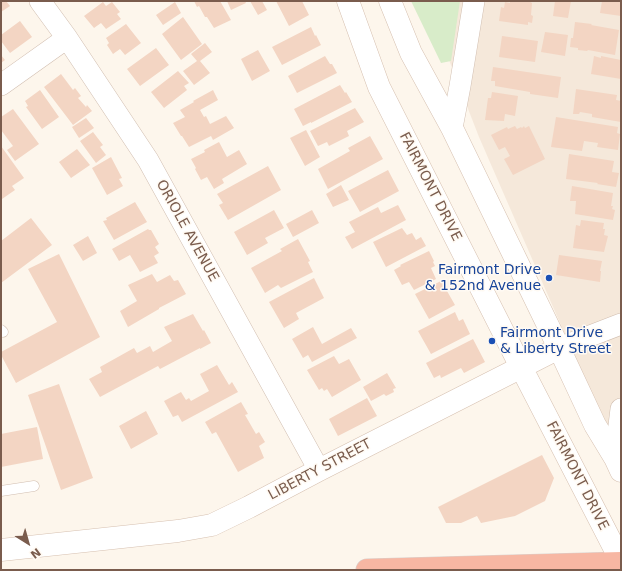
<!DOCTYPE html>
<html>
<head>
<meta charset="utf-8">
<style>
  body { margin:0 }
  #map { position:relative; width:622px; height:571px; overflow:hidden; background:#fdf6ec; font-family:"DejaVu Sans",sans-serif }
  canvas { display:block }
  .frame { position:absolute; inset:0; border:2px solid #7a5c4d; pointer-events:none }
  .north { position:absolute; left:8px; top:523px; width:40px; height:40px; -webkit-text-stroke:3px #fffaf3; paint-order:stroke; rotate:143deg; font-size:11px; font-weight:700; line-height:16px; text-align:center; color:#7a5c4d }
  .north::after { content:''; display:block; margin:auto; width:14px; height:18px; background:#7a5c4d; clip-path:polygon(50% 0,100% 100%,50% 72%,0 100%) }
</style>
</head>
<body>
<div id="map">
<canvas width="622" height="571"></canvas>
<div class="frame"></div>
<div class="north">N</div>
</div>
<script>
const ctx = document.querySelector('canvas').getContext('2d');
ctx.lineJoin = 'round';
function paint(path, color) { ctx.fillStyle = color; ctx.fill(path, 'evenodd'); }
const shape = rows => new Path2D(rows.map(r => 'M' + r).join(''));
function stroke(path, color, width, dash) { ctx.strokeStyle = color; ctx.lineWidth = width; ctx.lineCap = dash ? 'butt' : 'round'; ctx.setLineDash(dash || []); ctx.stroke(path); }
function label(font, color, halo, rows, align = 'center') {
  ctx.font = font + ' "DejaVu Sans",sans-serif'; ctx.lineWidth = 3; ctx.setLineDash([]); ctx.textBaseline = 'middle'; ctx.strokeStyle = halo; ctx.fillStyle = color; for (const [text, x, y, turn = 0] of rows) {
    ctx.save(); ctx.translate(x, y); ctx.rotate((+turn || 0) * Math.PI / 180); ctx.textAlign = isNaN(turn) ? turn : align; if (halo) ctx.strokeText(text, 0, 0); ctx.fillText(text, 0, 0); ctx.restore();
  }
}
const residential = shape([
  [426,1,621,1,621,463,479,137]
]);
const green = shape([
  [411,1,460,1,451,61,441,63]
]);
const building = shape([
  [1,1,6,1,10,6,1,12],
  [194,1,220,1,231,20,214,28,207,17,205,17,199,6,197,7],
  [227,1,245,1,246,3,231,10],
  [250,1,262,1,267,10,258,15],
  [276,1,302,1,309,15,289,26],
  [510,1,530,1,530,2,532,3,531,15,533,16,532,23,528,22,528,25,499,21,501,7,504,8,505,2,510,3],
  [555,1,571,1,568,18,553,16],
  [602,1,621,1,621,16,600,13],
  [103,2,106,6,112,2,120,12,117,14,121,19,106,29,101,23,94,28,84,16],
  [175,2,181,13,163,25,156,15],
  [183,17,202,44,181,60,162,34],
  [20,21,32,37,10,53,1,41,1,35],
  [575,22,592,24,591,25,619,30,615,55,588,50,587,51,578,50,578,48,570,47,571,38,573,38],
  [126,24,141,43,125,55,120,49,113,54,107,45,109,43,106,38],
  [311,27,315,36,316,35,321,45,282,65,272,47],
  [545,32,568,35,565,56,541,52],
  [502,36,538,41,535,62,499,57],
  [205,43,212,52,200,61,210,73,194,85,183,71,197,61,191,54],
  [156,48,169,65,140,86,127,69],
  [258,50,270,71,252,81,241,59],
  [1,55,5,60,1,63],
  [325,56,330,64,332,64,337,73,297,93,288,76],
  [594,56,601,58,601,56,621,60,621,79,591,74],
  [493,67,561,77,558,98,530,94,530,92,495,86,495,81,491,81],
  [178,71,189,83,184,86,187,90,164,108,151,92],
  [61,74,73,90,75,88,81,96,78,98,86,107,87,105,92,111,73,125,44,87],
  [340,85,345,93,346,92,352,102,311,123,311,122,303,126,294,109],
  [576,89,617,95,616,100,621,101,621,122,592,117,592,114,580,112,579,114,573,114],
  [40,90,59,117,42,129,26,107,28,106,25,101],
  [213,90,218,100,200,110,204,117,206,116,210,124,226,116,234,128,213,140,211,136,189,147,182,136,181,136,173,123,185,117,180,110,194,102,193,101],
  [492,92,518,96,515,116,505,114,504,121,485,120,488,98,491,98],
  [355,108,364,122,347,131,349,136,329,146,327,142,318,146,310,131],
  [13,109,39,144,15,161,7,150,13,146,1,130,1,117],
  [556,117,618,127,617,133,620,134,618,150,597,147,598,143,584,141,582,151,551,147],
  [86,118,94,128,79,138,72,127],
  [515,126,517,129,521,127,522,128,524,126,525,128,529,126,545,159,513,175,504,159,510,156,505,147,499,150,491,135,507,127,508,129],
  [306,130,320,157,305,166,290,138],
  [93,132,103,145,100,147,106,155,96,163,80,141],
  [370,136,383,159,328,189,318,169,350,151,348,148],
  [219,142,227,157,239,150,247,164,222,179,224,183,214,189,207,177,201,180,195,169,196,168,191,159,205,152,204,150],
  [1,146,24,178,12,186,15,190,2,199,1,197],
  [77,149,90,165,71,178,59,162],
  [569,154,614,161,612,172,619,173,616,187,597,184,598,183,566,179],
  [111,157,122,178,119,179,123,186,107,195,92,168],
  [268,166,281,190,228,220,219,205,223,203,217,194],
  [388,170,399,191,360,212,348,191],
  [341,185,349,200,333,207,326,194],
  [572,186,613,193,611,206,613,206,612,209,615,210,613,220,575,214,576,201,570,201],
  [135,202,147,222,114,240,103,221,107,220,106,218],
  [398,205,406,220,352,249,345,237,355,232,349,222,378,207,381,213],
  [274,210,284,228,265,238,268,243,247,255,234,232],
  [312,210,319,223,293,237,286,224],
  [31,218,52,245,1,283,1,241],
  [581,220,604,223,603,229,605,229,604,235,608,236,604,252,573,248,576,225,580,226],
  [402,228,407,235,412,233,416,240,421,237,426,246,386,267,373,242],
  [148,229,149,230,151,230,159,244,155,247,159,253,154,256,158,263,140,272,130,255,119,261,112,249],
  [88,236,97,253,83,261,73,245],
  [298,239,310,261,308,262,313,272,281,288,278,285,265,293,251,268,282,251,280,249],
  [429,251,434,261,433,262,435,266,431,268,436,279,414,290,409,282,402,285,394,270,401,266,400,265],
  [59,254,100,337,16,383,1,355,1,352,57,322,28,269],
  [559,255,602,261,600,271,601,271,600,282,556,275],
  [152,274,157,282,170,275,174,281,178,280,186,294,159,308,159,309,128,327,120,311,137,301,128,285],
  [314,278,324,298,296,313,299,319,284,328,269,302],
  [443,280,449,290,447,291,455,305,429,319,415,294],
  [455,312,459,321,463,319,470,334,431,354,418,331],
  [193,314,203,331,204,330,211,343,200,349,200,348,160,369,158,366,100,397,89,379,102,372,100,367,134,348,137,353,150,346,153,352,172,341,164,327],
  [313,327,322,344,351,328,357,338,312,362,308,355,303,358,292,339],
  [473,339,485,362,464,373,461,368,441,378,440,375,434,378,426,363],
  [334,356,339,364,349,359,361,380,332,397,327,389,324,391,322,388,319,390,307,370],
  [217,365,229,385,232,382,238,392,182,422,178,415,173,417,164,401,181,392,186,400,189,398,191,401,209,391,200,374],
  [387,373,396,388,393,389,394,392,386,396,384,394,371,401,363,387],
  [59,384,93,478,61,490,28,395],
  [367,398,377,416,338,436,329,419],
  [241,402,248,414,245,415,256,434,259,432,265,442,259,446,264,458,238,472,216,432,212,434,205,422],
  [146,411,158,434,131,449,119,426],
  [37,427,43,459,1,467,1,434],
  [542,455,554,478,545,501,515,516,481,523,477,516,461,523,446,523,438,507]
]);
const lane = shape([
  [1,330,3,332],
  [1,491,34,486]
]);
const street = shape([
  [40,1,67,38,148,160,319,470],
  [1,85,67,38],
  [452,128,460,86,474,1],
  [559,348,621,324],
  [615,458,621,409]
]);
const secondary = shape([
  [348,1,379,87,521,367,621,561],
  [390,1,411,53,452,128,559,348,595,425,615,458,621,471],
  [1,550,178,531,212,525,249,507,319,470,559,348]
]);
const highway = shape([
  [367,570,621,563]
]);
const markers = [
  [549,278,4,"#1a4fb4"],
  [492,341,4,"#1a4fb4"]
];
const streetNames = [
  ["FAIRMONT DRIVE",430,187,63],
  ["ORIOLE AVENUE",187,231,61],
  ["LIBERTY STREET",320,470,-28],
  ["FAIRMONT DRIVE",577,476,63]
];
const transitNames = [
  ["Fairmont Drive",541,270],
  ["& 152nd Avenue",541,286],
  ["Fairmont Drive",500,333,"left"],
  ["& Liberty Street",500,349,"left"]
];
paint(residential, '#f5e8da');
paint(green, '#d8ecc9');
paint(building, '#f3d5c3');
stroke(lane, '#d1beb0', 11);
stroke(street, '#d1beb0', 22);
stroke(secondary, '#d6c0b0', 23);
stroke(highway, '#dad1cd', 23);
stroke(lane, '#fff', 10);
stroke(street, '#fff', 21);
stroke(secondary, '#fff', 22);
stroke(highway, '#f7b7a3', 22);
for (const [x, y, r, color] of markers) { const dot = new Path2D(); dot.arc(x, y, r, 0, 2 * Math.PI); ctx.fillStyle = color; ctx.fill(dot); stroke(dot, '#fffaf3', 1.5); }
label('14px', '#7a5c4d', '#fffaf3', streetNames);
label('14px', '#164399', '#fffaf3', transitNames, 'right');
</script>
</body>
</html>
